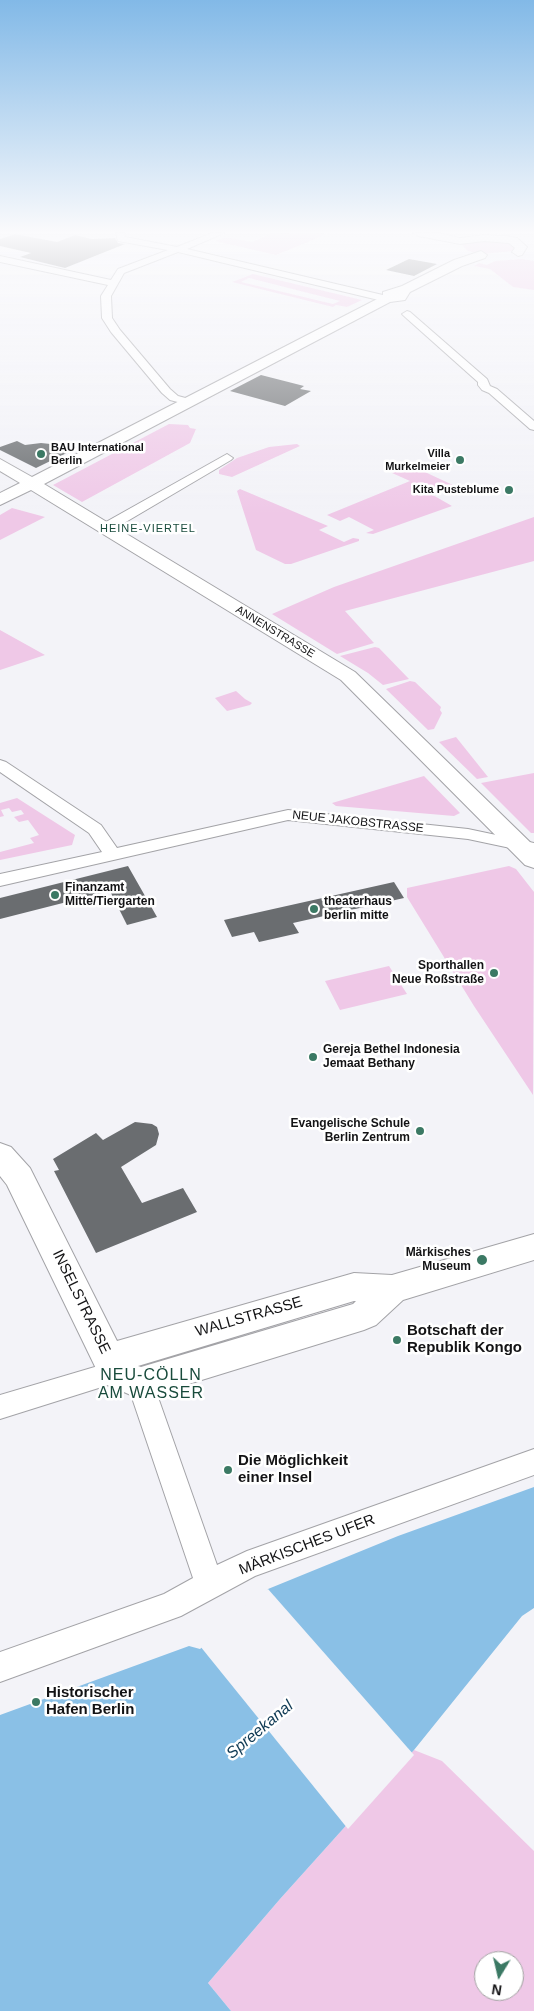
<!DOCTYPE html>
<html>
<head>
<meta charset="utf-8">
<style>
  body { margin:0 }
  #map { position:relative; width:534px; height:2011px; overflow:hidden; background:#f3f3f8; font-family:Helvetica,sans-serif }
  canvas { display:block }
  .north { position:absolute; left:474px; top:1951px; width:50px; height:50px; box-sizing:border-box; background:#fff; border:1px solid #a1a1a1; border-radius:50%; rotate:189deg; font-size:14px; font-weight:700; line-height:20px; text-align:center; color:#131315 }
  .north::after { content:''; display:block; margin:auto; width:18px; height:22px; background:#3b7964; clip-path:polygon(50% 0,100% 100%,50% 72%,0 100%) }
</style>
</head>
<body>
<div id="map">
<canvas width="534" height="2011"></canvas>
<div class="north">N</div>
</div>
<script>
const ctx = document.querySelector('canvas').getContext('2d');
ctx.lineJoin = 'round';
function paint(path, color) { ctx.fillStyle = color; ctx.fill(path, 'evenodd'); }
const shape = rows => new Path2D(rows.map(r => 'M' + r).join(''));
function stroke(path, color, width, dash) { ctx.strokeStyle = color; ctx.lineWidth = width; ctx.lineCap = dash ? 'butt' : 'round'; ctx.setLineDash(dash || []); ctx.stroke(path); }
function label(font, color, halo, rows, align = 'center') {
  ctx.font = font + ' Helvetica,sans-serif'; ctx.lineWidth = 5; ctx.setLineDash([]); ctx.textBaseline = 'middle'; ctx.strokeStyle = halo; ctx.fillStyle = color; for (const [text, x, y, turn = 0] of rows) {
    ctx.save(); ctx.translate(x, y); ctx.rotate((+turn || 0) * Math.PI / 180); ctx.textAlign = isNaN(turn) ? turn : align; if (halo) ctx.strokeText(text, 0, 0); ctx.fillText(text, 0, 0); ctx.restore();
  }
}
const green = shape([
  [272,233,327,234,276,255,215,241,227,237,252,242],
  [503,239,517,247,515,251,481,254,468,251,462,245,464,242],
  [522,259,534,261,534,290,513,287,490,269,474,266,479,263,487,265,495,261],
  [253,274,362,300,347,307,336,305,333,307,232,282],
  [249,278,340,301,333,304,241,282],
  [169,424,188,425,190,428,196,429,190,443,82,502,53,485],
  [297,444,300,446,232,477,219,474,219,470,237,458,269,447],
  [412,466,455,486,431,494,452,506,373,534,366,533,374,530,349,517,340,521,327,515,410,481,392,473],
  [240,489,328,526,319,530,344,542,353,538,359,539,359,541,291,564,285,564,256,550,237,491],
  [12,508,45,517,0,540,0,515],
  [534,517,534,561,345,611,374,643,337,654,272,614,334,587],
  [0,630,45,655,0,670],
  [375,647,379,648,409,679,383,685,368,673,340,656],
  [410,681,415,682,441,707,440,710,442,713,434,729,428,730,386,689],
  [236,691,245,699,252,703,250,705,227,711,215,698],
  [456,737,488,777,477,779,439,742],
  [534,773,534,833,531,833,481,783],
  [424,776,460,813,454,816,336,806,332,803],
  [17,798,75,835,72,845,0,860,0,852,34,843,30,838,39,835,28,820,19,822,14,817,24,814,21,810,12,812,9,808,1,810,4,816,0,817,0,803],
  [509,866,516,869,534,892,533,1095,474,1006,407,897,407,888],
  [389,966,407,994,340,1010,325,981],
  [414,1750,442,1761,534,1851,534,2011,231,2011,208,1983,280,1899],
  [484,1961,514,1961,514,1991,484,1991]
]);
const water = shape([
  [534,1487,534,1608,522,1616,414,1750,280,1899,208,1983,231,2011,0,2011,0,1715,189,1646,200,1649,268,1589,398,1536]
]);
const pier = shape([
  [268,1589,414,1755,348,1829,200,1646,256,1596]
]);
const building = shape([
  [15,234,57,242,75,235,92,239,115,238,118,243,125,244,65,268,20,257,31,253,0,246,0,239],
  [409,259,437,264,414,276,386,270],
  [261,375,304,386,300,389,311,391,285,406,230,391],
  [17,441,25,445,41,443,79,447,36,468,0,450,0,447],
  [128,866,157,917,127,925,110,891,0,919,0,898],
  [394,882,404,898,293,923,299,933,259,942,254,932,232,937,224,920],
  [135,1122,152,1124,157,1127,159,1134,156,1145,121,1167,142,1203,183,1188,197,1212,96,1253,54,1171,59,1170,53,1159,96,1133,103,1140]
]);
const street = shape([
  [116,233,124,233,125,237,177,247,212,233,224,233,187,249,387,296,392,299,387,302,178,252,124,273,111,296,112,318,120,330,170,389,178,396,193,400,194,402,189,405,170,400,162,393,111,332,102,318,101,296,108,285,0,262,0,256,111,280,118,269,168,250,118,241,116,233],
  [407,311,410,312,487,379,490,386,497,389,534,421,534,430,530,429,489,393,482,390,478,385,478,382,404,316,402,314,407,311],
  [227,454,233,458,231,460,119,526,103,531,97,527,227,454],
  [0,760,6,762,101,825,117,848,288,810,468,829,534,843,534,853,468,839,288,820,0,886,0,874,102,852,89,833,0,772,0,760],
  [115,1361,124,1364,128,1372,124,1380,0,1419,0,1395,115,1361],
  [140,1372,149,1375,153,1383,217,1565,247,1551,534,1449,534,1475,255,1576,181,1616,0,1682,0,1652,164,1594,193,1578,127,1383,131,1375,140,1372]
]);
const secondary = shape([
  [413,233,438,233,460,238,484,235,506,236,517,238,527,247,522,255,518,256,512,252,515,248,509,243,484,241,460,244,419,236,413,233],
  [481,251,487,255,485,258,462,266,410,292,405,300,390,302,44,484,355,672,534,846,534,868,525,865,341,680,31,490,0,505,0,493,20,483,0,471,0,459,32,477,383,296,383,292,402,286,454,260,481,251],
  [0,1143,11,1147,30,1168,117,1341,354,1273,392,1275,534,1234,534,1260,403,1300,376,1325,364,1330,140,1399,103,1383,7,1185,0,1176,0,1143],
  [354,1301,356,1301,353,1304,141,1367,138,1366,354,1301]
]);
const markers = [
  [41,454,5,"#3b7964"],
  [460,460,5,"#3b7964"],
  [509,490,5,"#3b7964"],
  [55,895,5,"#3b7964"],
  [314,909,5,"#3b7964"],
  [494,973,5,"#3b7964"],
  [313,1057,5,"#3b7964"],
  [420,1131,5,"#3b7964"],
  [482,1260,6,"#3b7964"],
  [397,1340,5,"#3b7964"],
  [228,1470,5,"#3b7964"],
  [36,1702,5,"#3b7964"]
];
const farPoinames = [
  ["BAU International",51,448,"left"],
  ["Berlin",51,461,"left"],
  ["Villa",450,454],
  ["Murkelmeier",450,467],
  ["Kita Pusteblume",499,490]
];
const farNeighbourhoodnames = [
  ["HEINE-VIERTEL",148,529]
];
const farStreetnames = [
  ["ANNENSTRASSE",275,632,31]
];
const streetNames = [
  ["NEUE JAKOBSTRASSE",358,822,6]
];
const poiNames = [
  ["Finanzamt",65,888],
  ["Mitte/Tiergarten",65,902],
  ["theaterhaus",324,902],
  ["berlin mitte",324,916],
  ["Sporthallen",484,966,"right"],
  ["Neue Roßstraße",484,980,"right"],
  ["Gereja Bethel Indonesia",323,1050],
  ["Jemaat Bethany",323,1064],
  ["Evangelische Schule",410,1124,"right"],
  ["Berlin Zentrum",410,1138,"right"],
  ["Märkisches",471,1253,"right"],
  ["Museum",471,1267,"right"]
];
const nearStreetnames = [
  ["INSELSTRASSE",81,1302,64],
  ["WALLSTRASSE",249,1317,-16],
  ["MÄRKISCHES UFER",307,1545,-21]
];
const nearPoinames = [
  ["Botschaft der",407,1331],
  ["Republik Kongo",407,1348],
  ["Die Möglichkeit",238,1461],
  ["einer Insel",238,1478],
  ["Historischer",46,1693],
  ["Hafen Berlin",46,1710]
];
const nearNeighbourhoodnames = [
  ["NEU-CÖLLN",151,1376],
  ["AM WASSER",151,1394]
];
const nearWaternames = [
  ["Spreekanal",260,1730,-40]
];
paint(green, '#efc8e7');
paint(water, '#8ac0e6');
paint(pier, '#f3f3f8');
paint(building, '#6a6d70');
stroke(street, '#a3a3a7', 2);
stroke(secondary, '#a3a3a7', 2);
paint(street, '#fff');
paint(secondary, '#fff');
const sky = ctx.createLinearGradient(0, 0, 0, 515);
sky.addColorStop(0, '#82b9e7');
sky.addColorStop(0.45, '#fafafc');
sky.addColorStop(1, '#fafafc00');
ctx.fillStyle = sky;
ctx.fillRect(0, 0, 534, 515);
for (const [x, y, r, color] of markers) { const dot = new Path2D(); dot.arc(x, y, r, 0, 2 * Math.PI); ctx.fillStyle = color; ctx.fill(dot); stroke(dot, '#fff', 2); }
label('bold 11px', '#131315', '#fff', farPoinames, 'right');
ctx.letterSpacing = '1px';
label('11px', '#194b3c', '#fff', farNeighbourhoodnames);
ctx.letterSpacing = '0px';
label('11px', '#131315', '#fff', farStreetnames);
label('12px', '#131315', '#fff', streetNames);
label('bold 12px', '#131315', '#fff', poiNames, 'left');
label('15px', '#131315', '#fff', nearStreetnames);
label('bold 15px', '#131315', '#fff', nearPoinames, 'left');
ctx.letterSpacing = '1px';
label('16px', '#194b3c', '#fff', nearNeighbourhoodnames);
ctx.letterSpacing = '0px';
label('italic 16px', '#0f3a54', '#fff', nearWaternames);
</script>
</body>
</html>
